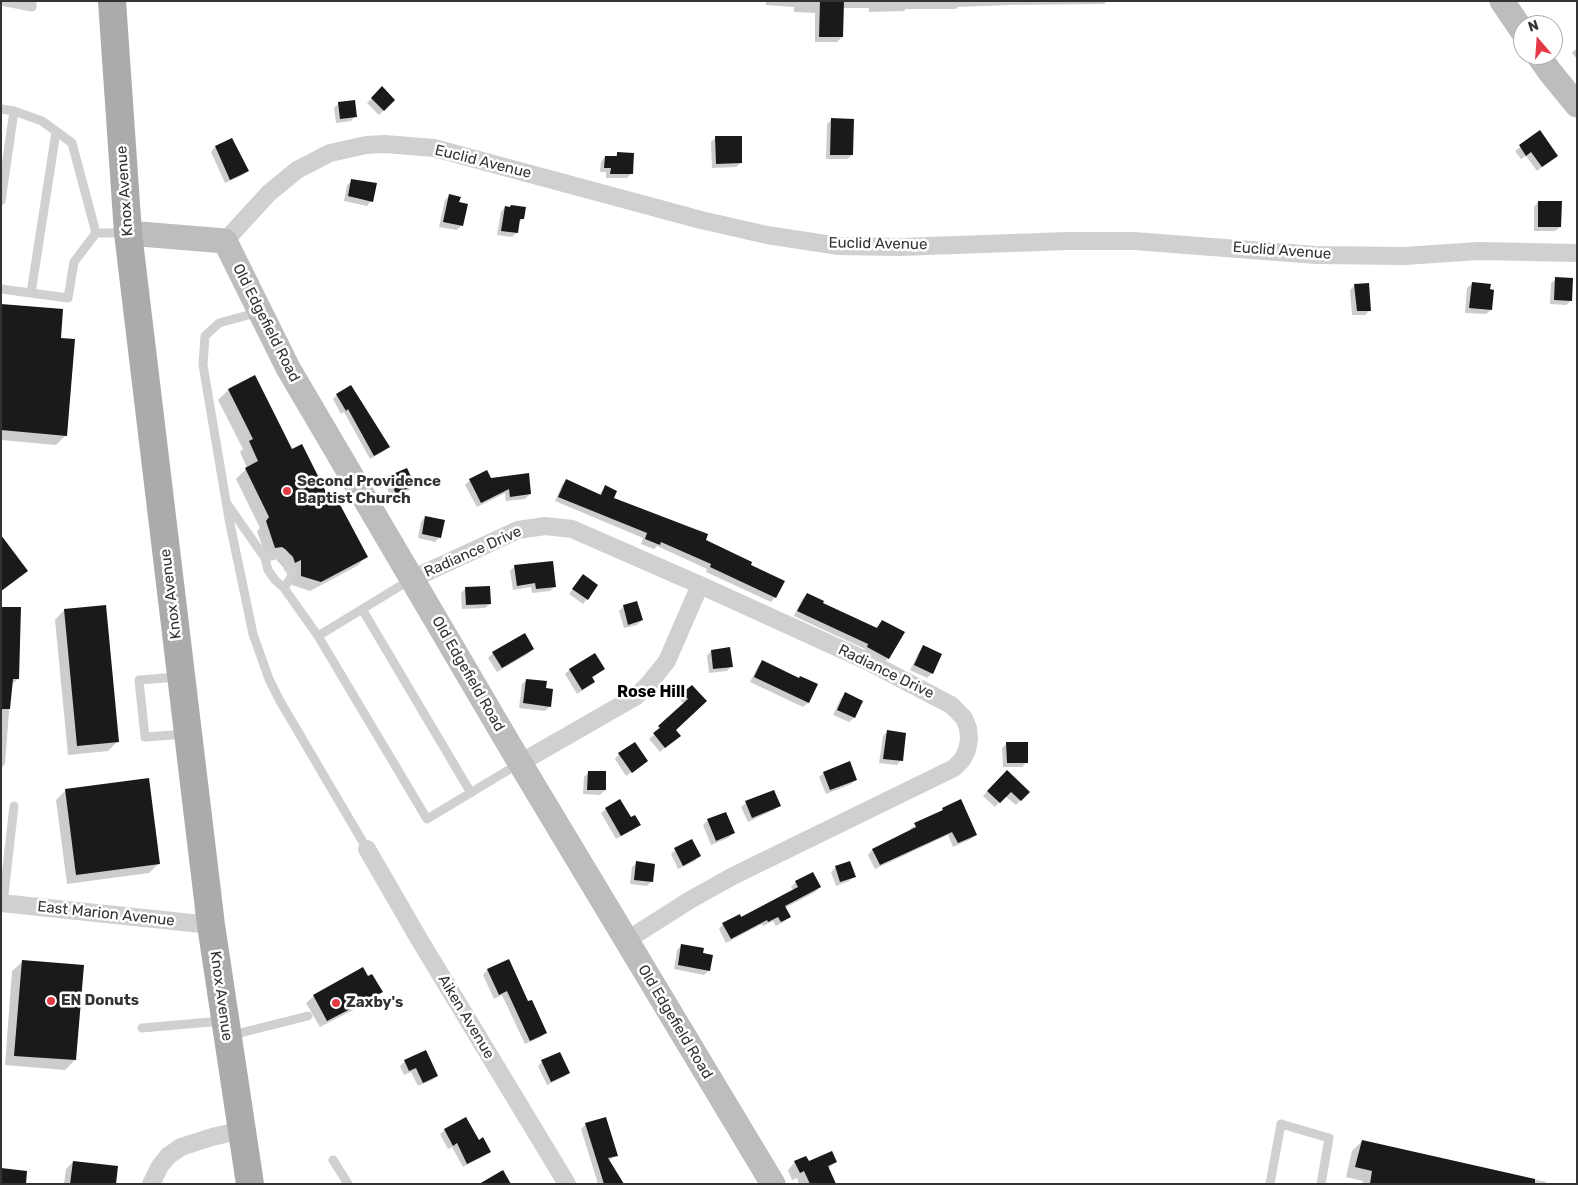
<!DOCTYPE html>
<html>
<head>
<meta charset="utf-8">
<style>
  body { margin:0 }
  #map { position:relative; width:1578px; height:1185px; overflow:hidden; background:#fff; font-family:Rubik,sans-serif }
  canvas { display:block }
  .frame { position:absolute; inset:0; border:2px solid #333; pointer-events:none }
  .north { position:absolute; left:1513px; top:15px; width:50px; height:50px; box-sizing:border-box; background:#fff; border:1px solid #adadad; border-radius:50%; rotate:342deg; font-size:14px; font-weight:700; line-height:20px; text-align:center; color:#333 }
  .north::after { content:''; display:block; margin:auto; width:18px; height:22px; background:#e63946; clip-path:polygon(50% 0,100% 100%,50% 72%,0 100%) }
</style>
</head>
<body>
<div id="map">
<canvas width="1578" height="1185"></canvas>
<div class="frame"></div>
<div class="north">N</div>
</div>
<script>
const ctx = document.querySelector('canvas').getContext('2d');
ctx.lineJoin = 'round';
function paint(path, color) { ctx.fillStyle = color; ctx.fill(path, 'evenodd'); }
const shape = rows => new Path2D(rows.map(r => 'M' + r).join(''));
function stroke(path, color, width, dash) { ctx.strokeStyle = color; ctx.lineWidth = width; ctx.lineCap = dash ? 'butt' : 'round'; ctx.setLineDash(dash || []); ctx.stroke(path); }
function label(font, color, halo, rows, align = 'center') {
  ctx.font = font + ' Rubik,sans-serif'; ctx.lineWidth = 5; ctx.setLineDash([]); ctx.textBaseline = 'middle'; ctx.strokeStyle = halo; ctx.fillStyle = color; for (const [text, x, y, turn = 0] of rows) {
    ctx.save(); ctx.translate(x, y); ctx.rotate((+turn || 0) * Math.PI / 180); ctx.textAlign = isNaN(turn) ? turn : align; if (halo) ctx.strokeText(text, 0, 0); ctx.fillText(text, 0, 0); ctx.restore();
  }
}
const shadow = shape([
  [766,1,1107,1,1104,4,1010,5,958,7,956,9,906,9,904,11,869,12,869,8,842,8,842,37,837,42,815,42,815,13,794,12,794,7,766,5],
  [1577,48,1577,59,1572,53],
  [382,88,394,100,379,115,367,103],
  [339,103,355,116,351,121,336,123,334,108],
  [832,119,852,155,847,159,826,159,827,124],
  [1540,132,1556,156,1537,171,1526,156,1521,159,1515,151],
  [716,137,741,163,736,167,712,168,711,142],
  [232,140,247,171,243,175,225,183,211,152,215,147],
  [617,154,631,174,627,178,606,178,606,172,600,172,601,162,605,157,613,158],
  [352,181,371,201,367,206,344,201,347,185],
  [449,196,458,203,466,204,461,226,457,230,439,227,445,200],
  [1538,202,1560,227,1555,231,1534,231,1534,207],
  [511,206,523,219,518,223,517,232,512,237,497,235,501,212,505,207,509,208],
  [1556,279,1571,301,1566,305,1550,304,1551,283],
  [1472,284,1491,310,1486,314,1465,313,1467,288],
  [1355,285,1370,310,1365,315,1352,315,1350,290],
  [1,305,59,339,66,435,56,445,1,440],
  [255,377,291,450,367,556,357,566,310,591,292,585,291,568,285,572,283,567,275,558,266,557,257,531,260,528,236,479,247,468,240,452,243,449,218,400,228,390],
  [337,395,388,447,384,451,370,459,344,412,341,414,333,399],
  [389,477,413,485,409,490,391,497,384,482],
  [490,479,530,494,525,499,506,501,505,493,477,507,465,485,470,480],
  [566,480,599,495,605,487,613,499,704,541,749,566,775,597,771,602,706,572,707,569,657,546,654,549,641,544,643,538,555,501,562,485],
  [425,517,440,537,435,542,418,538,421,522],
  [1,537,26,571,1,592],
  [515,566,555,586,550,591,532,593,531,587,513,590,510,571],
  [583,576,587,599,583,604,569,594],
  [466,588,490,604,485,608,462,609,461,593],
  [807,594,822,604,876,628,882,621,888,658,884,663,863,652,865,649,794,616,802,599],
  [624,606,642,620,637,625,624,628,619,611],
  [1,608,18,679,11,685,5,764,1,768],
  [64,610,118,741,108,751,68,755,55,620],
  [524,635,533,649,528,654,497,672,488,658,493,653],
  [923,647,932,673,927,678,910,670,919,652],
  [711,651,731,666,727,671,709,673,707,656],
  [595,654,604,669,591,679,593,682,589,686,577,694,565,674,569,670],
  [762,662,799,679,816,685,808,703,803,707,750,682,758,666],
  [527,680,545,689,550,706,545,711,519,708,522,684],
  [691,686,705,701,674,730,674,740,660,752,649,739,656,733,655,731,684,704,679,698],
  [845,694,861,701,854,718,849,722,833,715,841,698],
  [887,732,901,760,897,765,879,763,883,736],
  [1007,743,1027,762,1022,767,1003,767,1002,748],
  [619,754,646,761,626,776,615,759],
  [589,772,605,790,600,795,583,794,584,777],
  [1007,772,1028,792,1016,805,1005,796,995,807,983,796],
  [824,773,856,779,851,784,826,794,819,777],
  [66,790,159,863,149,873,67,884,56,800],
  [746,803,779,806,774,810,748,822,741,807],
  [606,809,630,819,639,825,634,829,616,839,601,813],
  [943,809,976,834,971,839,953,847,948,835,875,869,868,855,872,850,911,831,910,829,914,826,918,834],
  [708,820,733,833,728,838,711,845,703,825],
  [675,850,699,856,695,861,678,869,671,854],
  [637,863,652,881,647,886,630,884,632,867],
  [836,867,854,876,849,881,836,886,831,872],
  [796,882,820,887,815,892,785,908,789,917,785,921,776,926,773,921,763,926,762,924,726,943,719,929,723,924,741,918,793,890,791,887],
  [682,945,701,954,709,970,704,975,674,969,677,950],
  [508,960,528,1003,546,1032,541,1037,525,1044,502,995,494,999,483,975,487,970],
  [22,962,75,1060,65,1070,5,1065,12,971],
  [381,992,374,999,320,1027,306,1003,314,996],
  [405,1061,436,1075,432,1080,418,1086,411,1072,404,1075,400,1066],
  [542,1062,569,1073,564,1077,547,1085,538,1066],
  [586,1124,616,1155,609,1161,623,1184,598,1184,581,1129],
  [445,1130,478,1141,489,1152,484,1156,463,1167,452,1147,448,1149,440,1134],
  [1362,1141,1546,1182,1545,1184,1363,1184,1363,1181,1346,1177,1352,1151],
  [73,1162,115,1184,64,1184,66,1169],
  [795,1162,835,1162,828,1169,835,1184,799,1184,797,1178,792,1180,788,1170]
]);
const building = shape([
  [820,1,844,1,843,37,819,37],
  [382,86,395,100,384,111,371,98],
  [355,100,357,117,340,119,338,102],
  [831,118,854,119,853,155,830,155],
  [1540,130,1558,156,1542,167,1531,152,1526,156,1519,145],
  [715,136,742,136,742,163,716,164],
  [232,138,249,171,230,180,215,146],
  [617,152,634,153,633,174,610,174,611,168,604,168,605,156,617,156],
  [351,179,377,183,373,202,348,196],
  [449,194,461,197,459,202,468,204,463,226,443,222],
  [1538,201,1562,201,1561,227,1538,227],
  [511,205,526,207,524,219,520,219,518,233,501,231,505,206,510,207],
  [1555,277,1573,278,1572,301,1554,300],
  [1472,282,1491,284,1490,289,1494,290,1492,310,1469,308],
  [1369,283,1371,311,1357,311,1354,284],
  [1,304,63,309,61,338,75,339,67,436,1,430],
  [255,375,292,449,302,444,331,502,337,499,368,557,321,582,301,576,301,560,295,563,293,557,285,549,282,547,275,548,266,521,269,517,245,468,258,461,249,441,253,439,228,389],
  [351,385,390,447,374,456,348,409,346,411,336,394],
  [407,468,415,485,396,494,388,476],
  [487,470,491,478,529,473,531,494,510,497,509,489,481,503,469,479],
  [566,479,601,495,605,485,617,491,614,498,708,534,706,540,752,562,751,565,785,581,776,598,710,567,711,564,661,542,660,545,645,539,647,533,558,497],
  [425,516,445,520,441,538,422,534],
  [1,535,28,571,1,591],
  [553,561,556,587,536,589,535,583,517,586,514,565],
  [583,574,598,585,588,600,572,589],
  [490,586,491,604,466,605,465,587],
  [807,593,824,601,823,603,877,628,882,620,905,632,889,659,867,647,868,644,797,611],
  [637,601,643,620,628,625,623,605],
  [106,605,119,742,77,746,64,609],
  [1,607,21,607,19,679,13,679,10,709,1,709],
  [525,633,534,649,502,668,492,652],
  [923,645,942,654,933,674,914,665],
  [730,647,733,667,713,669,711,650],
  [595,653,605,669,592,677,595,682,582,690,569,669],
  [762,660,799,678,800,676,818,684,809,703,754,677],
  [526,679,547,681,546,688,553,689,551,707,523,703],
  [692,685,707,701,676,730,681,736,665,748,653,733,660,728,658,726,688,699,682,693],
  [845,692,863,701,855,718,837,710],
  [887,730,906,733,903,761,883,759],
  [635,742,648,761,632,773,618,753],
  [1006,742,1028,742,1028,763,1007,763],
  [850,761,857,780,830,790,823,772],
  [1007,770,1030,792,1021,801,1011,792,1000,803,987,791],
  [588,771,606,771,606,790,587,790],
  [149,778,160,864,76,875,65,789],
  [774,790,781,806,752,818,745,801],
  [620,799,631,817,635,815,641,825,621,836,605,808],
  [961,799,977,835,958,843,952,832,880,865,872,849,916,827,914,823,943,810,942,808],
  [726,812,735,833,716,841,707,819],
  [692,839,701,856,683,866,674,848],
  [636,861,655,864,653,882,634,880],
  [850,861,856,877,840,882,835,866],
  [813,872,821,887,785,906,791,917,781,922,778,917,768,922,767,920,731,939,722,923,740,914,741,917,798,887,795,881],
  [681,944,704,948,703,953,713,955,710,971,678,965],
  [509,959,528,1001,532,1000,547,1033,530,1041,507,991,499,995,487,969],
  [22,960,84,965,76,1060,14,1056],
  [363,967,368,976,372,974,383,992,327,1021,313,995],
  [426,1050,438,1076,423,1083,416,1068,409,1071,404,1060],
  [560,1052,570,1073,551,1082,541,1060],
  [466,1117,479,1140,483,1137,491,1152,467,1164,457,1143,453,1146,444,1129],
  [606,1117,618,1156,608,1158,624,1184,604,1184,585,1123],
  [1362,1140,1535,1179,1535,1184,1370,1184,1372,1171,1355,1167],
  [832,1151,837,1162,828,1166,836,1184,810,1184,804,1171,800,1173,794,1161,806,1156,809,1161],
  [73,1161,118,1166,116,1184,70,1184],
  [1,1168,27,1171,26,1184,1,1184],
  [503,1170,511,1184,479,1184]
]);
const lane = shape([
  [1,1,32,7,32,1],
  [1,109,14,111,42,121,72,143,96,233,126,233],
  [1,201,14,111],
  [1,289,68,298,74,262,96,233],
  [31,293,56,132],
  [259,312,219,323,205,336,203,365,229,519,253,634,269,679,280,701,367,849],
  [228,505,265,558,268,570,275,580,284,588,318,636],
  [265,558,281,553,288,561,292,576,284,588],
  [410,580,318,636,427,819,520,763],
  [362,609,471,793],
  [178,677,139,680,145,737,186,734],
  [3,903,14,806],
  [142,1028,222,1021],
  [232,1035,308,1016],
  [333,1160,348,1184],
  [1270,1184,1281,1124,1329,1138,1321,1184]
]);
const street = shape([
  [225,241,269,193,297,170,330,153,366,145,385,144,434,148,701,220,767,235,839,246,900,247,1068,241,1134,241,1316,255,1404,256,1479,251,1577,253],
  [412,579,518,530,545,526,572,529,700,585,867,661,951,705,964,718,968,728,969,739,967,750,962,760,954,768,733,876,690,900,627,940],
  [520,763,635,697,647,686,667,661,700,585],
  [367,849,419,939,567,1184],
  [1,903,211,925],
  [151,1184,160,1166,168,1156,181,1147,212,1137,242,1130]
]);
const secondary = shape([
  [1502,1,1523,32],
  [1538,55,1550,72,1577,105],
  [128,233,225,241,288,368,520,763,773,1184]
]);
const primary = shape([
  [112,1,128,233,211,925,250,1184]
]);
const markers = [
  [287,491,5,"#e63946"],
  [51,1001,5,"#e63946"],
  [336,1003,5,"#e63946"]
];
const streetNames = [
  ["Euclid Avenue",483,162,14],
  ["Knox Avenue",125,191,-94],
  ["Euclid Avenue",878,244,1],
  ["Euclid Avenue",1282,251,4],
  ["Old Edgefield Road",266,323,63],
  ["Radiance Drive",473,552,-24],
  ["Knox Avenue",171,594,-97],
  ["Radiance Drive",886,672,26],
  ["Old Edgefield Road",468,674,60],
  ["East Marion Avenue",106,914,6],
  ["Knox Avenue",221,996,82],
  ["Aiken Avenue",466,1017,59],
  ["Old Edgefield Road",675,1022,59]
];
const poiNames = [
  ["Second Providence",297,482],
  ["Baptist Church",297,499],
  ["EN Donuts",61,1001],
  ["Zaxby's",346,1003]
];
const neighbourhoodNames = [
  ["Rose Hill",651,692]
];
paint(shadow, '#0003');
paint(building, '#1a1a1a');
stroke(lane, '#d0d0d0', 9);
stroke(street, '#d0d0d0', 18);
stroke(secondary, '#bdbdbd', 25);
stroke(primary, '#ababab', 28);
for (const [x, y, r, color] of markers) { const dot = new Path2D(); dot.arc(x, y, r, 0, 2 * Math.PI); ctx.fillStyle = color; ctx.fill(dot); stroke(dot, '#fff', 2); }
label('15px', '#333', '#fff', streetNames);
label('bold 15px', '#333', '#fff', poiNames, 'left');
label('bold 16px', '#000', '#fff', neighbourhoodNames);
</script>
</body>
</html>
